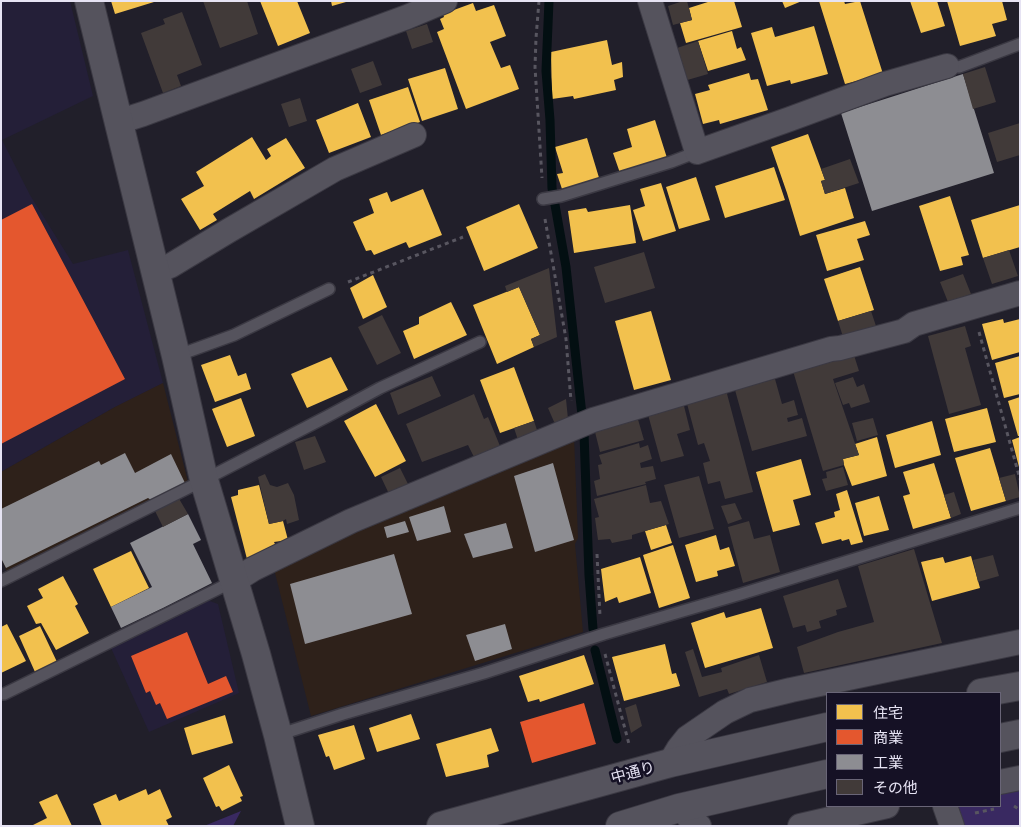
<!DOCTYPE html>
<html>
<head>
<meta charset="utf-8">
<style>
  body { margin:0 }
  #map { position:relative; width:1021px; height:827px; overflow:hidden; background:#211f2a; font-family:Cabin,"Noto Sans JP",sans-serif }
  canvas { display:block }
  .frame { position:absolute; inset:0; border:2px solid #e6e3f3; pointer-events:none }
  .legend { position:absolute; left:826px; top:692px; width:175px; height:115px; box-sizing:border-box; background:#151125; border:1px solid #696577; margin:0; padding:6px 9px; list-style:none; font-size:15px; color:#e6e3f3 }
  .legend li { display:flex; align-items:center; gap:10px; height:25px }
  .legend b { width:25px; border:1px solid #696577 }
</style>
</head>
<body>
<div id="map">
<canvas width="1021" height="827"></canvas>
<div class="frame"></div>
<ul class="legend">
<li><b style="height:14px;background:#f2c14e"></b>住宅</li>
<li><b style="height:14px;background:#e4572e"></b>商業</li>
<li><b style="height:14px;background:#8d8d92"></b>工業</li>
<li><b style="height:14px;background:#413a39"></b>その他</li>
</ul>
</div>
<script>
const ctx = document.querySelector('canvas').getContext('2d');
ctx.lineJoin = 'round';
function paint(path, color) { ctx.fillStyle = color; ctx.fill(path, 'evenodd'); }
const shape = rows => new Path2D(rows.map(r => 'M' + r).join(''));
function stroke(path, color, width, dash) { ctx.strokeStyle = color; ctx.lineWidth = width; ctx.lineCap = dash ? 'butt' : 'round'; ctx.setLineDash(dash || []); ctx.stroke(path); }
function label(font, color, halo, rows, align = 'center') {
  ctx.font = font + ' Cabin,"Noto Sans JP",sans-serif'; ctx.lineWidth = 5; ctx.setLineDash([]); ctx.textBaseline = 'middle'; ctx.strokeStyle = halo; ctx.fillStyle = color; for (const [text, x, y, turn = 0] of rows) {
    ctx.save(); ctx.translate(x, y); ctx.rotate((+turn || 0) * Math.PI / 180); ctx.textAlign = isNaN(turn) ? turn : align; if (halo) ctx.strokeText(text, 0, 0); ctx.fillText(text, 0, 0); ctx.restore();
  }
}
const built = shape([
  [1,1,70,1,93,96,2,140,30,195,73,264,128,250,163,383,115,407,1,472],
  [207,600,218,604,239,693,149,732,111,648]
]);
const industrial = shape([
  [163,383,188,482,7,572,1,558,1,472,115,407],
  [574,437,578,538,575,544,583,632,311,716,274,569,370,524]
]);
const green = shape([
  [1020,789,1020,826,961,826,956,812,959,806,1000,806,1000,793],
  [241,811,233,826,204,826]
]);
const homes = shape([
  [111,1,154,1,154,2,115,14],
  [260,1,297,1,310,33,278,46],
  [331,1,346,1,346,2,332,6],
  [711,1,734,1,742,27,686,43,680,23,692,20,689,8],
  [782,1,802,1,785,8],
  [819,1,844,1,845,4,860,1,883,74,845,84],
  [910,1,937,1,945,26,921,33],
  [947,1,1002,1,1007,20,992,24,996,36,960,46],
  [473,3,476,11,494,5,506,36,490,42,501,68,510,65,519,89,466,109,437,32,444,29,440,19,444,17,443,14],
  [814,26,828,74,791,84,790,80,767,86,751,33,772,27,775,37],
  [732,31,737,49,741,47,746,60,708,71,698,41],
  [607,40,612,65,622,62,623,77,614,80,616,90,574,99,573,96,552,99,551,52],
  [445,68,458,109,422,121,408,79],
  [749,73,751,80,758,79,768,110,720,124,719,120,703,124,695,94,710,90,708,85],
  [408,87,420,122,381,135,369,100],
  [358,103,371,137,329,153,316,120],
  [655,120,667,158,620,173,613,153,632,147,627,129],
  [808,134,825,180,821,181,825,194,845,188,854,218,800,236,787,193,771,147],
  [252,137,266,160,271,156,267,149,286,138,305,168,254,199,250,191,213,214,217,220,200,230,181,199,204,186,196,172],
  [587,138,600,181,563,192,557,174,563,173,555,147],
  [774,167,785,200,725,218,715,186],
  [696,177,710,220,679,229,666,187],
  [661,183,676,231,643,241,633,210,645,206,640,189],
  [423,189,442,235,409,248,406,242,374,255,371,250,366,251,353,222,374,213,369,199,387,192,391,202],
  [950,196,969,255,961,257,963,265,940,271,919,206],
  [519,204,538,248,484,271,466,227],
  [630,205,636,243,574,253,568,211,586,208,588,212],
  [1020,205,1020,247,983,258,971,220],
  [865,221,870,235,857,239,864,260,827,271,816,235],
  [860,267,874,310,838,321,824,279],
  [373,275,387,307,363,319,350,288],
  [519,287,540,335,531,339,534,347,497,364,473,305],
  [451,302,467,335,414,359,403,331,419,324,419,317],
  [651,311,671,380,634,390,615,321],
  [1003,319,1004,323,1020,319,1020,352,992,360,982,324],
  [230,355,238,376,246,373,251,389,215,402,201,365],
  [1020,356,1020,394,1004,398,995,363],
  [331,357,348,390,307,408,291,374],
  [514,367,534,421,500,433,480,380],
  [1020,397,1020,436,1018,436,1008,401],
  [241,398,255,436,227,447,212,409],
  [376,404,406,461,375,477,344,421],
  [987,408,996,442,954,452,945,419],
  [932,421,941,455,895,468,886,435],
  [877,437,887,476,852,486,844,465,843,459,859,455,855,444],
  [1020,437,1020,467,1019,467,1012,440],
  [990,448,1006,501,971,511,955,458],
  [801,459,811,495,793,500,800,525,773,532,756,472],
  [934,463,951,518,913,529,903,496,910,494,903,472],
  [259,485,269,524,283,521,288,540,274,542,277,548,257,557,247,559,231,497,238,495,238,490],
  [847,490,863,542,851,545,849,539,842,541,841,539,822,544,815,523,835,517,834,512,840,510,836,494],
  [879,496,889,530,864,536,855,503],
  [666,525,672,543,651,550,645,531],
  [716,535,720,550,729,547,735,566,717,571,718,576,696,582,685,545],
  [673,545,690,598,659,608,643,555],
  [131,551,149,588,111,607,93,569],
  [971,556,980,588,932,601,921,562,943,557,945,563],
  [640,557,651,593,619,603,617,597,605,602,601,569],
  [63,576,78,604,75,606,89,633,56,650,41,623,36,624,27,606,43,598,38,589],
  [761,608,773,648,705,668,691,623,724,612,726,618],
  [7,624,26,661,1,673,1,627],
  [40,626,57,662,35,672,19,636],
  [665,644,672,674,676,673,680,686,624,701,612,657],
  [584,655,594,684,540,702,539,699,528,702,519,676],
  [411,714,420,739,377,752,369,728],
  [225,715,233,743,192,755,184,728],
  [354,725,365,759,334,770,329,756,326,757,318,735],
  [491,728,499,751,487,755,489,767,446,777,436,744],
  [229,765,243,796,240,797,242,801,222,811,219,806,216,807,203,778],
  [146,789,148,795,160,789,172,817,166,820,169,826,102,826,93,804,116,794,119,801],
  [57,794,72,826,31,826,47,818,39,802]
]);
const shops = shape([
  [32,204,125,379,1,444,1,220],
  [187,632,208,684,226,676,233,692,167,719,160,703,156,705,150,691,146,693,131,656],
  [584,703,596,744,532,763,520,722]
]);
const industry = shape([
  [963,74,994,173,872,211,841,113],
  [125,453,135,473,171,454,185,483,151,500,148,498,6,568,1,558,1,509,99,461,101,465],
  [553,463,574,540,535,552,514,476],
  [444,506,451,532,417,541,409,517],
  [188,514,201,540,193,544,212,583,163,608,121,628,111,607,152,587,130,543],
  [405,521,409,532,387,538,384,527],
  [506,523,513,548,473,558,464,534],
  [394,554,412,614,305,644,290,584],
  [505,624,512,649,475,661,466,635]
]);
const stream = shape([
  [549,1,546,71,550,120,552,188,566,267,582,415],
  [584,433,589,575,593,629],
  [595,650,617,739]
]);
const building = shape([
  [203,1,247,1,258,34,220,48],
  [683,1,687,1,692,20,673,25,668,6],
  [182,12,202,65,177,75,181,86,163,93,141,33,165,24,163,19],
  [427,24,433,42,412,49,406,31],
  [698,41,708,74,684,81,674,49],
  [373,61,382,85,360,93,351,69],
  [985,67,996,102,973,109,963,74],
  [300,98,307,121,289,127,281,104],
  [1020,123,1020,155,997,162,988,133],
  [850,159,859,183,825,194,821,181,825,180,821,169],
  [1009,250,1018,276,992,284,983,258],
  [644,252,655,288,605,303,594,267],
  [549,268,557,337,534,347,531,339,540,335,519,287,507,292,505,286],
  [963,274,971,294,948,302,940,282],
  [871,311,877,329,844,340,838,321],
  [382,315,401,353,377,365,358,327],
  [965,326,971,346,965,348,981,405,949,414,928,336],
  [853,352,859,371,833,379,859,455,843,459,844,465,823,471,793,371],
  [432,376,441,396,398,415,390,393],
  [853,377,857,387,864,384,870,402,851,408,849,403,843,405,835,383],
  [775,379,782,404,794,400,798,415,787,418,788,422,802,418,807,436,752,451,735,390],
  [726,390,753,492,725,499,720,481,708,484,703,463,710,461,704,443,698,445,686,400],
  [474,394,484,419,488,417,500,446,474,457,468,445,422,462,406,424],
  [566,399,568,419,555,424,548,408],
  [683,402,690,430,677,434,684,456,661,462,647,411],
  [637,416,644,440,600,452,594,428],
  [873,418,878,435,857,441,852,423],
  [534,421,538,433,518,440,514,428],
  [315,436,326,462,304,470,295,442],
  [639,443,640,448,648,445,652,459,640,463,641,468,653,466,656,479,645,482,646,484,597,496,594,481,600,479,598,465,602,464,599,455],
  [843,467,848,485,826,491,822,479,827,478,826,472],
  [400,468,409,486,390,496,381,477],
  [265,474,270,485,277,487,288,483,294,495,299,520,287,524,286,519,283,521,269,524,258,477],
  [1015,474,1020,497,1006,501,999,478],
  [699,476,714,529,679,538,664,485],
  [646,485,650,503,661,501,669,524,632,535,632,539,612,543,610,539,598,540,595,518,599,517,594,499],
  [954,492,961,514,951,518,944,495],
  [178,497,188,514,163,527,155,511],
  [735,503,742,519,728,524,721,506],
  [749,521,754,539,770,535,780,572,743,583,728,527],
  [914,549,942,643,804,673,797,647,838,632,874,622,858,566],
  [993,555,999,576,978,582,973,560],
  [838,579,847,607,836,610,837,615,819,621,821,628,807,632,805,625,793,628,783,596],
  [693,649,702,677,722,672,721,668,759,655,767,682,729,694,727,689,699,697,685,652],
  [636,704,642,726,631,733,625,708]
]);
const path = shape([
  [539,1,536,38,535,67,542,178],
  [545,219,566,339,571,401],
  [348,282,463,237],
  [979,332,1020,479],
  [597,554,600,616],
  [605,654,629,744],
  [1014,806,1020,810],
  [975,813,994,809]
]);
const lane = shape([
  [947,66,959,67,1020,44],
  [543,199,561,196,671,162,697,152],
  [176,356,234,335,329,289],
  [1,581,204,480,328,416,380,388,480,342],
  [1,694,4,694,234,581],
  [278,735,343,714,484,673,604,634,741,594,1020,508]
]);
const street = shape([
  [650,1,697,152,790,119,885,84,947,66],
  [118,122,143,114,407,17,445,1],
  [156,271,170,266,228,231,335,169,414,135],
  [234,581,253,569,351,521,593,420,831,349,840,348,904,331,914,324,1020,293],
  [670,763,679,748,687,738,725,712,750,700,791,690,1020,642],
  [1000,782,1020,778],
  [945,806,952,826],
  [679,808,699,826],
  [800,826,887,806]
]);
const secondary = shape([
  [89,1,176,356,204,480,256,654,278,735,300,826],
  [981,693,1020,686],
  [1000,738,1020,734],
  [441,826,670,763,827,727],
  [620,826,679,808,827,774]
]);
const streetNames = [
  ["中通り",633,773,-15]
];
paint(built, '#241f38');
paint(industrial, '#2e211a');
paint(green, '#392961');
paint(homes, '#f2c14e');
paint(shops, '#e4572e');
paint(industry, '#8d8d92');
stroke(stream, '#030f12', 9);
paint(building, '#413a39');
stroke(lane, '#3b3943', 14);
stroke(street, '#3b3943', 26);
stroke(secondary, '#3b3943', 30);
stroke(path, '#585660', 3, [4, 4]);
stroke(lane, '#55535d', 11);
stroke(street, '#55535d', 24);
stroke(secondary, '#55535d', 28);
label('15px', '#e6e3f3', '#151125', streetNames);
</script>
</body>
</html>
